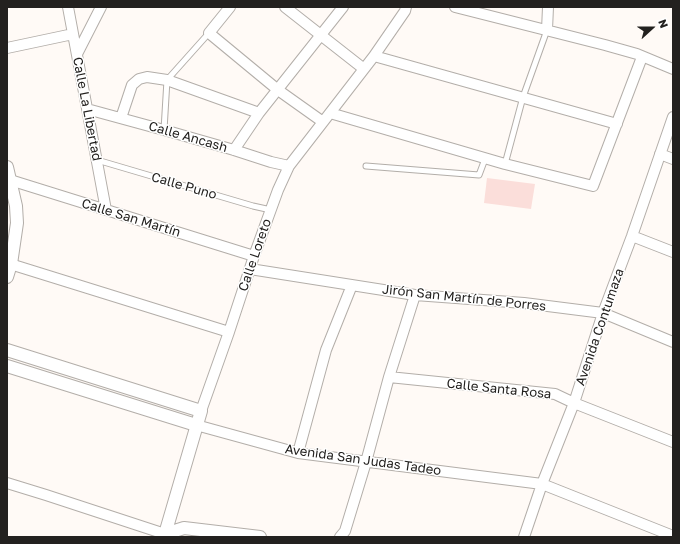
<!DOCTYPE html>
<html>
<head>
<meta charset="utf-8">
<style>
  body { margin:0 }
  #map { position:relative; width:680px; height:544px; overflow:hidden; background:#fffaf6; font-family:"Golos Text",sans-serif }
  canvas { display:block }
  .frame { position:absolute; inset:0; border:8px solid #23211f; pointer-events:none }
  .north { position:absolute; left:632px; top:8px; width:40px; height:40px; -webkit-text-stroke:3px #fff; paint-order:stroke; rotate:69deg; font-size:11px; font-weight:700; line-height:16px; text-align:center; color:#23211f }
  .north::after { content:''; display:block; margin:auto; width:14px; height:18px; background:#23211f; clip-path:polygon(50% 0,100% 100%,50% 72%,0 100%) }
</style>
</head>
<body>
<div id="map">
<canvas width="680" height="544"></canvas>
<div class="frame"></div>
<div class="north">N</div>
</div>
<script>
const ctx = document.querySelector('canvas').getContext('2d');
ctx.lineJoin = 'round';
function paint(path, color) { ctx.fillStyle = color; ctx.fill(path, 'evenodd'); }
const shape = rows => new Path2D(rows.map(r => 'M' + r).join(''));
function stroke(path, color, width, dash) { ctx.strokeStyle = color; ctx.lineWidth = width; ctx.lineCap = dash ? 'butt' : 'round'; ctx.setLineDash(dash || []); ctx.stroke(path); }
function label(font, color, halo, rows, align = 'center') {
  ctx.font = font + ' "Golos Text",sans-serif'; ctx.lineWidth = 3; ctx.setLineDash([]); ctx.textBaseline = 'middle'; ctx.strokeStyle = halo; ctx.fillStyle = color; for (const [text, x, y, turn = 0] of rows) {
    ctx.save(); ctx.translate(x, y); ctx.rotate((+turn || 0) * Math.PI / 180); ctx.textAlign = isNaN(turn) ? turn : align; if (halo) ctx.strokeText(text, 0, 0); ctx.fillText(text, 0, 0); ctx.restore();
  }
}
const green = shape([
  [487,178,535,184,531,209,484,203]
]);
const service = shape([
  [164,130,167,80,209,33],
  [97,160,253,206,271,210],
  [505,164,523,97,547,30],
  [366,166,479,175,485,159]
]);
const minor = shape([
  [68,7,106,210],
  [230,7,209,33,278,90,323,122],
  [285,7,364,69],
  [455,7,605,45,637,54,673,69],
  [547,30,548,7],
  [7,48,73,34],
  [77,54,101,7],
  [374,56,617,124],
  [87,109,164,130,234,150,271,162,289,166],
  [330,113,505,164,593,186,642,57],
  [121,118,132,85,139,79,147,77,167,80,259,113],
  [234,150,259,113,343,7],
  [660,154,673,159],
  [10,180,254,256],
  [632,236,673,252],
  [7,263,229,332],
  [250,269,415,295,524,303,603,313,673,342],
  [389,377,555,394,574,403,673,442],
  [201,411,229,332,254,256,278,190,289,166,374,56,405,11,406,7],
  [196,425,298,453,542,484,673,536],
  [298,453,326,350,352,285],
  [7,483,46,495,165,534,164,537],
  [340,537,345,531,366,462,389,377,415,295],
  [524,537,542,484,574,403,603,313,632,236,673,117]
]);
const tertiary = shape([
  [7,167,16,206,17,223,11,264,7,277],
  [7,350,201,411,165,534],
  [7,366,196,425],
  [165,534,184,528,260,537]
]);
const streetNames = [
  ["Calle La Libertad",87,109,79],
  ["Calle Ancash",188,137,16],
  ["Calle Puno",184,186,16],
  ["Calle San Martín",131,218,17],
  ["Calle Loreto",255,255,-71],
  ["Jirón San Martín de Porres",464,298,6],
  ["Avenida Contumaza",600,327,-71],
  ["Calle Santa Rosa",499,389,6],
  ["Avenida San Judas Tadeo",363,460,8]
];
paint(green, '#fbdeda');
stroke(service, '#b3aea9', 7);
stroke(minor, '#b3aea9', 12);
stroke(tertiary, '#b3aea9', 14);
stroke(service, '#fff', 5);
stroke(minor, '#fff', 10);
stroke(tertiary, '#fff', 12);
label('13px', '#23211f', '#fff', streetNames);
</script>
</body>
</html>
